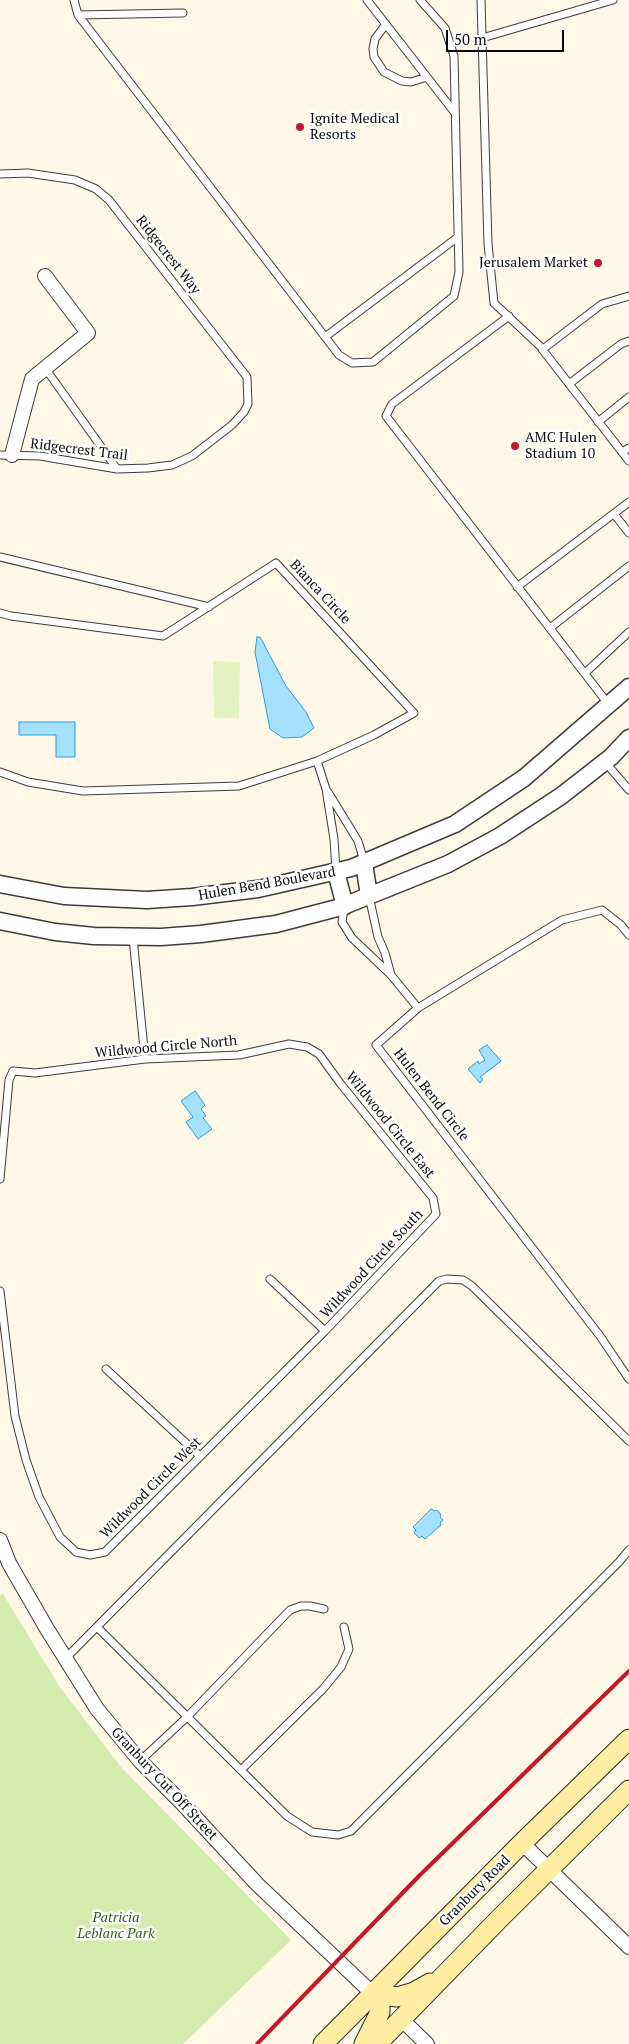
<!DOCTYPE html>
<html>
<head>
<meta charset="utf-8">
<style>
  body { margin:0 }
  #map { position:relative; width:629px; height:2044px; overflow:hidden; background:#fff8e6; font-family:"PT Serif",serif }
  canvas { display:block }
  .scale { position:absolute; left:446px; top:30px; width:118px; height:22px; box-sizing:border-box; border:2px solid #090909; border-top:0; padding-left:6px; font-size:15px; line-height:18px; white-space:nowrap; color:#090909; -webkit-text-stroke:4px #fff; paint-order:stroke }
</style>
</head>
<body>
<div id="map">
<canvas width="629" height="2044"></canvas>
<div class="scale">50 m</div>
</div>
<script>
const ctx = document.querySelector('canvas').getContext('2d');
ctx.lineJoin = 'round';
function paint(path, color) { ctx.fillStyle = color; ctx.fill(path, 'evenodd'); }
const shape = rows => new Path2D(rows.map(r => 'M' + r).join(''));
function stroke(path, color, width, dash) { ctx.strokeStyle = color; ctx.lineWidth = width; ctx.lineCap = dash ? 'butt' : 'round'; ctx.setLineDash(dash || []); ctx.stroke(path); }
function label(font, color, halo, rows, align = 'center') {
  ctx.font = font + ' "PT Serif",serif'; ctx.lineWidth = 5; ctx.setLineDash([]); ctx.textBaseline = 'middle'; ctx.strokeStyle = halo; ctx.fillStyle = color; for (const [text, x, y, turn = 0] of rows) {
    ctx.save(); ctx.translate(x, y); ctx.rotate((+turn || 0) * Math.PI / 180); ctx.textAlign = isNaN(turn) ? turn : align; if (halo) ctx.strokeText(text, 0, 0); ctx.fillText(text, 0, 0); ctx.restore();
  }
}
const green = shape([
  [3,1594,59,1686,121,1767,291,1940,183,2044,0,2044,0,1595]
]);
const pitch = shape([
  [213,661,240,662,239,718,214,718]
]);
const water = shape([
  [257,637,260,637,286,686,306,712,314,728,302,737,283,738,270,729,255,652,257,637],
  [19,722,75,722,75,757,56,757,56,735,19,735,19,722],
  [487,1045,501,1061,480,1077,483,1079,480,1083,468,1069,478,1061,479,1064,485,1060,479,1050,487,1045],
  [195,1091,205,1105,201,1109,206,1116,203,1118,212,1129,198,1139,186,1122,193,1117,181,1101,195,1091],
  [431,1509,435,1511,437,1510,441,1515,440,1517,443,1520,440,1523,441,1525,425,1539,422,1536,419,1538,414,1533,416,1530,413,1527,431,1509]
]);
const service = shape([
  [74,0,78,15,339,355,352,363,373,362,454,296,459,272,454,56,445,28,420,0],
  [367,0,455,113],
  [481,0,488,244,494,303,543,349,602,304,629,296],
  [78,15,183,13],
  [386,24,375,39,373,49,374,57,384,72,402,81,411,82,427,77],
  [482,38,613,0],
  [0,174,28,173,75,180,96,189,109,200,247,377,248,404,244,412,232,425,192,456,172,465,148,468,117,469,40,456,0,455],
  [509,316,392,404,386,416,609,705],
  [325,337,458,237],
  [542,349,629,461],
  [45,368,117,469],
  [569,384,621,344,629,341],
  [598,422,629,397],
  [622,452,629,448],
  [614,514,629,533],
  [0,557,209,607],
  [517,587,629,502],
  [0,613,11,616,163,636,276,563,414,713,374,735,317,761,239,786,83,791,28,782,0,772],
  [550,628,629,566],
  [585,673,629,632],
  [317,761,326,789,334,839,336,871],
  [605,762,629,790],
  [328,792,358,841,364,861],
  [369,896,378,937,385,953,391,975],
  [344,908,342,922,352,938,391,975,418,1008],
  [629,935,621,925,602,910,562,920,418,1008,376,1045,600,1336,629,1379],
  [133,938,145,1059],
  [0,1179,9,1080,13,1071,35,1073,145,1059,239,1055,289,1044,307,1047,319,1054,340,1083,433,1198,436,1214,325,1331,105,1552,90,1555,76,1552,60,1537,39,1497,26,1460,15,1416,0,1291],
  [270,1279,325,1331],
  [106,1369,200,1456],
  [97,1627,287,1816,312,1832,338,1835,351,1831,619,1562,629,1550],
  [66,1658,439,1281,447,1279,463,1280,472,1286,629,1441],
  [140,1761,187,1717,290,1610,301,1606,310,1606,324,1609],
  [241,1770,323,1689,341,1667,349,1649,344,1627]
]);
const minor = shape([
  [12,455,32,379,88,333,45,276],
  [0,1540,9,1563,47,1629,97,1709,140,1761,182,1803,257,1884,373,1994],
  [522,1843,629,1947],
  [401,2019,427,2044]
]);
const tertiary = shape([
  [364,863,369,896],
  [336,872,345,906],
  [0,884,64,896,147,900,192,897,258,889,351,868,455,824,524,778,629,687],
  [0,921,55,932,94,936,161,937,201,934,276,924,341,907,448,864,500,836,561,796,611,757,629,738]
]);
const secondary = shape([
  [373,1994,397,1997,414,1992,430,1983],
  [323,2044,522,1843,629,1739],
  [364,2044,380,2012,380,2003,373,1994],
  [377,2044,500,1918,629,1790]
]);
const rail = shape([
  [257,2044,419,1876,629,1671]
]);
const markers = [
  [300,127,5,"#c4172b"],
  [598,263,5,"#c4172b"],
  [515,446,5,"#c4172b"]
];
const poiNames = [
  ["Ignite Medical",310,119],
  ["Resorts",310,135],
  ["Jerusalem Market",588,263,"right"],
  ["AMC Hulen",525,438],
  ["Stadium 10",525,454]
];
const streetNames = [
  ["Ridgecrest Way",168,255,52],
  ["Ridgecrest Trail",79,450,7],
  ["Bianca Circle",320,592,47],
  ["Hulen Bend Boulevard",267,884,-10],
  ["Wildwood Circle North",166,1047,-5],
  ["Hulen Bend Circle",431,1095,52],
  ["Wildwood Circle East",390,1125,51],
  ["Wildwood Circle South",372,1264,-47],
  ["Wildwood Circle West",151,1488,-45],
  ["Granbury Cut Off Street",164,1784,47],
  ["Granbury Road",475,1891,-45]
];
const parkNames = [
  ["Patricia",116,1918],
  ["Leblanc Park",116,1934]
];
paint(green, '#d2ecad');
paint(pitch, '#e4f2bf');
paint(water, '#a5e1fc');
stroke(water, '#269ed9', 1);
stroke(service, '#3c3c3c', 9);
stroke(minor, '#3c3c3c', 16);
stroke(tertiary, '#3c3c3c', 19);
stroke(secondary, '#2b2b2b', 21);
stroke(service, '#fff', 7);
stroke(minor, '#fff', 14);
stroke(tertiary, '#fff', 16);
stroke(secondary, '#ffeea1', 19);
stroke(rail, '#c4172b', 4);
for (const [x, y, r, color] of markers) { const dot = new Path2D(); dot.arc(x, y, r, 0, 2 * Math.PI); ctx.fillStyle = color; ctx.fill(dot); stroke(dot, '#fff', 2); }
label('14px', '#090909', '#fff', poiNames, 'left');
label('14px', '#090909', '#fff', streetNames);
label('italic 14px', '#2c6516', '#fff', parkNames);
</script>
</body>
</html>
